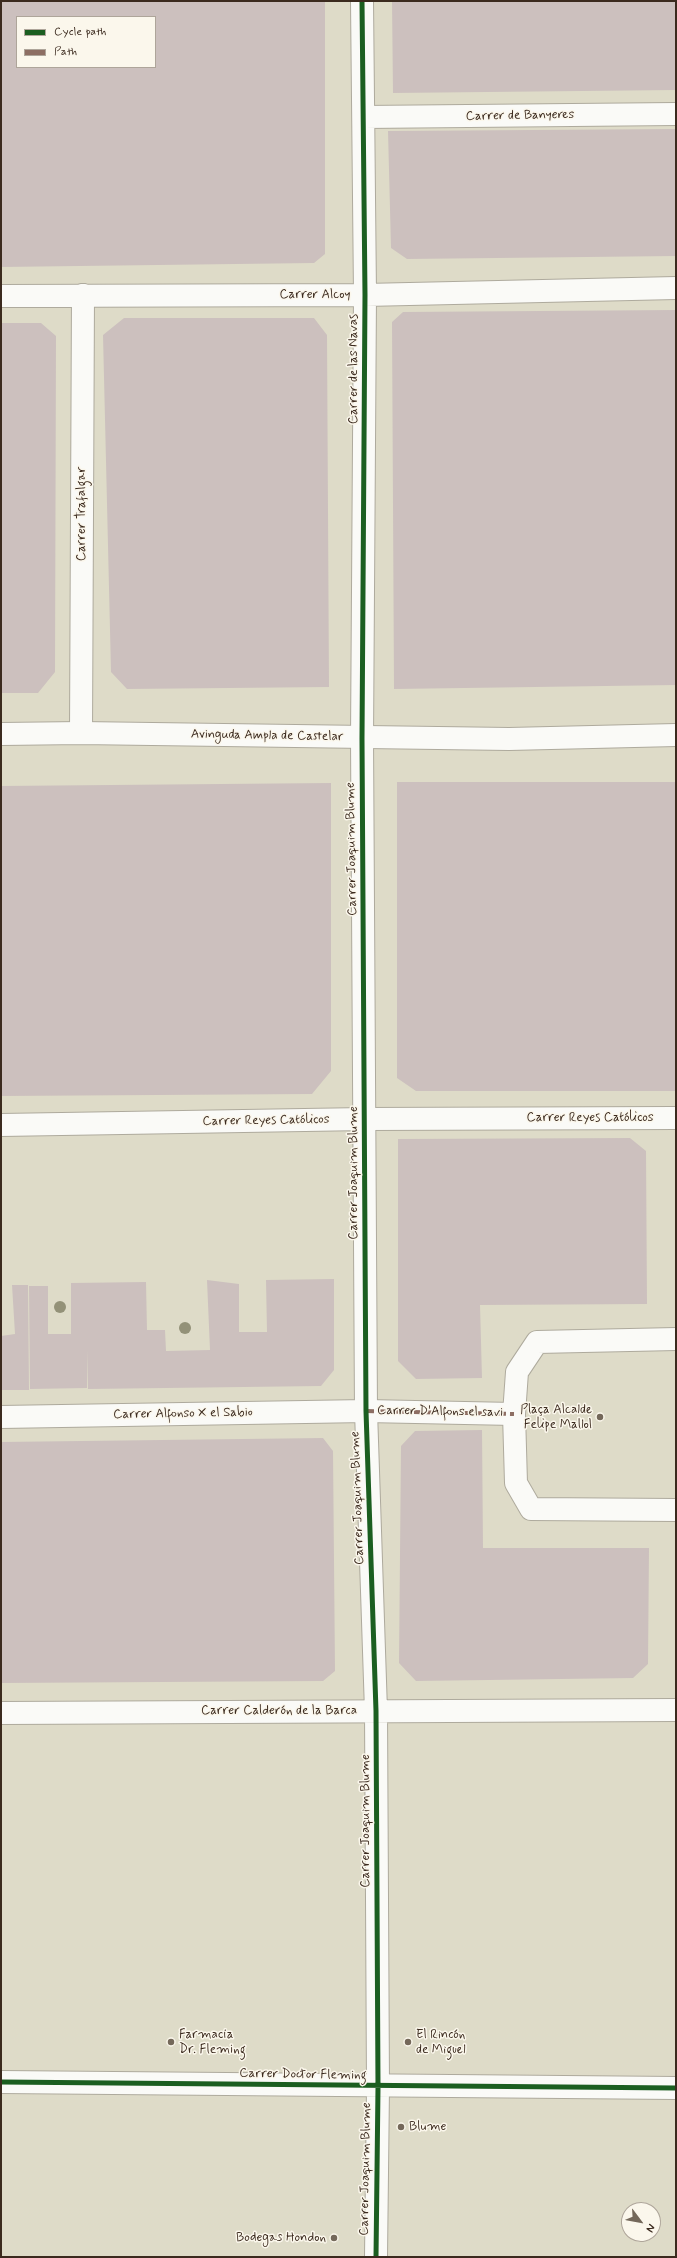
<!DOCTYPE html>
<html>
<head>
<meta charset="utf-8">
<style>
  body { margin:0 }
  #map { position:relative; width:677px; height:2258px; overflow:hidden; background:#dedbc8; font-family:Mynerve,sans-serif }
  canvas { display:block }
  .frame { position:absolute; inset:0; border:2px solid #3b2a1e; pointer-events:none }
  .legend { position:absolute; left:16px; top:16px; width:140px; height:52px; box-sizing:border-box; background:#fbf7ec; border:1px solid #aea59a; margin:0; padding:5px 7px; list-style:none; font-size:12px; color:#3b2a1e }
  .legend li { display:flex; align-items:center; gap:8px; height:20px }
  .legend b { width:20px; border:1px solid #aea59a }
  .north { position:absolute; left:621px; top:2202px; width:40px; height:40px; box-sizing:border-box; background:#fbf7ec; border:1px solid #aea59a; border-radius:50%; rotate:122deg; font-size:11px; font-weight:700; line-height:16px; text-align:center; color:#3b2a1e }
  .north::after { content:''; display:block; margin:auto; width:14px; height:18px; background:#74685a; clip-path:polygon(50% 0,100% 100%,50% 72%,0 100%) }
</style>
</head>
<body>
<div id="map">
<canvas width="677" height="2258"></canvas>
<div class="frame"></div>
<ul class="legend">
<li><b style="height:5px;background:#1b5e20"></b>Cycle path</li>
<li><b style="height:5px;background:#8d6e63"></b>Path</li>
</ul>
<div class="north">N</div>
</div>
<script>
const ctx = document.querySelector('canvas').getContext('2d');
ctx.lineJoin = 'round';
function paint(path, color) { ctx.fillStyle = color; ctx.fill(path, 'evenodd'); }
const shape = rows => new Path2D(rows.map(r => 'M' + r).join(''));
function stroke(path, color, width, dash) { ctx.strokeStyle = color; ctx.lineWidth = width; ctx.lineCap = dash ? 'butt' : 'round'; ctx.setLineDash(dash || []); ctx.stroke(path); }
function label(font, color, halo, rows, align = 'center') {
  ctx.font = font + ' Mynerve,sans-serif'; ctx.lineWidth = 3; ctx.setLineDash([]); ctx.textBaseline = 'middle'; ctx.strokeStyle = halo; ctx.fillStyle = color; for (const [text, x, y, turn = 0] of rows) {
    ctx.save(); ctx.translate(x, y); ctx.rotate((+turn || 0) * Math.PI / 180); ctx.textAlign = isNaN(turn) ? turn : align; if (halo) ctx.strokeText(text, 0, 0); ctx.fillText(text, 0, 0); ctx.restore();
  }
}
const building = shape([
  [1,1,325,1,325,254,314,263,1,267],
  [17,17,155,17,155,67,17,67],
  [392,1,676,1,676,90,393,93],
  [676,129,676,256,407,259,391,248,388,131],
  [676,310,676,685,394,689,392,322,403,312],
  [124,318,314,318,327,335,329,687,127,689,111,672,103,335],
  [1,323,41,323,56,336,55,672,38,693,1,693],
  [397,782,676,782,676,1091,416,1091,397,1078],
  [331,783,331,1071,312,1094,1,1096,1,786],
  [630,1138,646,1151,647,1304,480,1305,482,1378,416,1379,398,1361,398,1139],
  [334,1279,334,1370,321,1386,88,1389,87,1350,87,1388,30,1389,29,1286,48,1286,48,1334,71,1334,71,1283,146,1282,147,1330,165,1330,166,1351,210,1350,207,1280,239,1284,239,1332,267,1332,266,1280],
  [12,1285,28,1285,29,1390,1,1390,1,1336,15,1334],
  [482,1430,483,1548,649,1548,648,1664,633,1678,416,1681,399,1663,401,1446,415,1431],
  [323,1438,333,1451,335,1671,323,1681,1,1683,1,1442]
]);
const pedestrian = shape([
  [366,1411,514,1414]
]);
const minor = shape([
  [362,1,365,295,362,738,366,1411,376,1711,378,2087,376,2257],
  [364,117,676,114],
  [1,296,365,295,676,288],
  [81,733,83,295],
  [1,1125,365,1119,676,1118],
  [676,1339,537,1342,517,1372,514,1414,516,1483,531,1509,676,1510],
  [1,1417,366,1411],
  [1,1713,676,1710],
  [1,2082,676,2088]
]);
const secondary = shape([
  [1,734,81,733,509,739,676,735]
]);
const quiet = shape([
  [366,1411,514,1414]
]);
const cycleway = shape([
  [362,1,365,295,362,738,366,1411,376,1711,378,2087,376,2257],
  [1,2082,676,2088]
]);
const trees = [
  [60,1307],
  [185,1328]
];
const markers = [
  [600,1417,4,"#74685a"],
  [171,2042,4,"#74685a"],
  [408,2042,4,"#74685a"],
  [401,2127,4,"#74685a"],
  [334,2238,4,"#74685a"]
];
const streetNames = [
  ["Carrer de Banyeres",520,116,-1],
  ["Carrer Alcoy",315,295],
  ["Carrer de las Navas",354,369,-90],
  ["Carrer Trafalgar",82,514,-90],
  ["Avinguda Ampla de Castelar",267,736,1],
  ["Carrer Joaquim Blume",352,849,-91],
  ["Carrer Reyes Católicos",590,1118],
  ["Carrer Reyes Católicos",266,1121,-1],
  ["Carrer Joaquim Blume",354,1173,-90],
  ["Carrer D'Alfons el savi",440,1412,1],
  ["Carrer Alfonso X el Sabio",183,1414,-1],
  ["Carrer Joaquim Blume",358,1498,-92],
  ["Carrer Calderón de la Barca",279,1711],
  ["Carrer Joaquim Blume",366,1821,-90],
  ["Carrer Doctor Fleming",303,2075,1],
  ["Carrer Joaquim Blume",366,2169,-89]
];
const poiNames = [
  ["Plaça Alcalde",592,1410,"right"],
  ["Felipe Mallol",592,1425,"right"],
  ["Farmacia",179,2035],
  ["Dr. Fleming",179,2050],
  ["El Rincón",416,2035],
  ["de Miguel",416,2050],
  ["Blume",409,2127],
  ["Bodegas Hondon",326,2238,"right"]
];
paint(building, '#ccc0be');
stroke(pedestrian, '#aeaa9d', 24);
stroke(minor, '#aeaa9d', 24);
stroke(secondary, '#aeaa9d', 24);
stroke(pedestrian, '#fafaf7', 22);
stroke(minor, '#fafaf7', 22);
stroke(secondary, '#fafaf7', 22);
stroke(quiet, '#8d6e63', 4, [8, 4]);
stroke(cycleway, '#1b5e20', 5);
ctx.fillStyle = '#939178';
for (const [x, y] of trees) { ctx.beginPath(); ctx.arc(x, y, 6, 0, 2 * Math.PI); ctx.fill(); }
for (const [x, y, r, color] of markers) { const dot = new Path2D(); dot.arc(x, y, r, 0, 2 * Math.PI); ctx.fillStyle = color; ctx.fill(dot); stroke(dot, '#fbf7ec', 1.5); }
label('13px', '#3b2a1e', '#fbf7ec', streetNames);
label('13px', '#3b2a1e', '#fbf7ec', poiNames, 'left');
</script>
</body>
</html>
